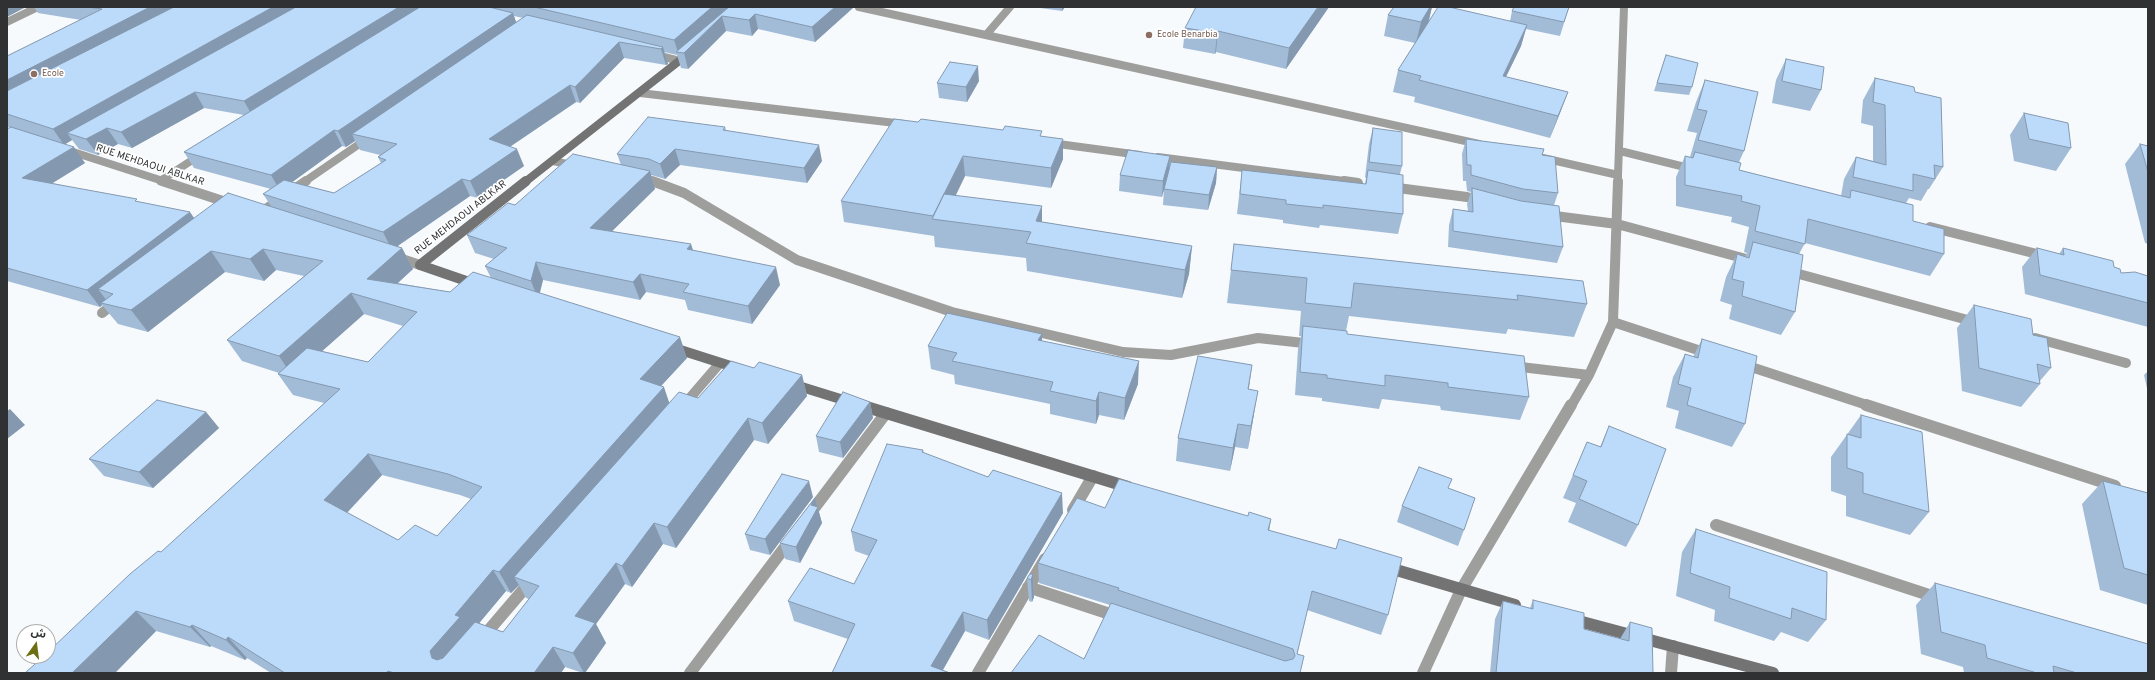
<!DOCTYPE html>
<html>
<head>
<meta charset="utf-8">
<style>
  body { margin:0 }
  #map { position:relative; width:2155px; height:680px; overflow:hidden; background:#f7fafc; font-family:Overpass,"Noto Sans Arabic",sans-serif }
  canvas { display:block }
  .frame { position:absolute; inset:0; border:8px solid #303132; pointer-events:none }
  .north { position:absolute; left:16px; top:624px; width:40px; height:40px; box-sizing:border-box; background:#fff; border:1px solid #acadad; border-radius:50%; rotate:14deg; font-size:11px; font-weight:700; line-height:16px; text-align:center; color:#303132 }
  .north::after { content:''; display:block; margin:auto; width:14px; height:18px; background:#6d6f12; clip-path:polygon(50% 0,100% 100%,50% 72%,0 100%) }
</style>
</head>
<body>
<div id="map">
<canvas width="2155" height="680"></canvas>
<div class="frame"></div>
<div class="north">ش</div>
</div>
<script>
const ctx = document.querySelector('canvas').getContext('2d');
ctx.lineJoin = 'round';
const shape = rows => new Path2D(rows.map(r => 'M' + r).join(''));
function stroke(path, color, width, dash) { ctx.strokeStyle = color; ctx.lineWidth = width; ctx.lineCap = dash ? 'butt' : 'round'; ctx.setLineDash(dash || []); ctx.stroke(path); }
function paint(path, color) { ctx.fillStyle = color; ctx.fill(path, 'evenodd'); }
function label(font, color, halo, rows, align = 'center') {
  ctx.font = font + ' Overpass,sans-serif'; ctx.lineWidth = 3.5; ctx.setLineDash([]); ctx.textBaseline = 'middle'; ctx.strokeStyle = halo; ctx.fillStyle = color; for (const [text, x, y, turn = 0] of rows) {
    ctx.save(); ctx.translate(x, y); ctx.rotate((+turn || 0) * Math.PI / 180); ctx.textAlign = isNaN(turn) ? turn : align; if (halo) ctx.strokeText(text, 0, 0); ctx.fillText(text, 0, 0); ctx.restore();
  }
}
const streetFar2 = shape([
  [859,7,1479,144],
  [7,22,38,7],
  [986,35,1010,7],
  [652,54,680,61],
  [640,93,904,124],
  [1051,143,1140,155],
  [67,150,166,182],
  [1620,151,1693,169],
  [1158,157,1352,182],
  [1543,158,1618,175,1624,7],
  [553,161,576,166],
  [641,179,657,182],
  [160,181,200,155],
  [304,182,368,138],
  [1618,182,1618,175]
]);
const streetFar1 = shape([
  [162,181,232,204],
  [652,181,684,193,797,260,952,312,1123,352,1171,355,1258,338,1313,344],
  [1344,181,1358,183],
  [1390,187,1467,197,1481,201],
  [260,213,306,181],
  [1547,215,1617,224,1750,260],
  [1930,227,2045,256],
  [396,257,420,265],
  [1788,271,1975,322],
  [102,313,116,302],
  [1613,322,1710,354],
  [2035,338,2126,363],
  [1742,364,1870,406],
  [1512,366,1589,375],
  [683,406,720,363],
  [1571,406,1589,375,1613,322,1618,181]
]);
const street = shape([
  [1866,405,2115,486],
  [682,407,684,405],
  [1073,510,1093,476],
  [809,515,886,413],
  [1716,525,1938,598],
  [1028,587,1119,617],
  [483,637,530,582],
  [690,673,791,539],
  [978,673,1045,559],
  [1423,673,1461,590,1571,405],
  [1671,673,1673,646]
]);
const secondaryFar2 = shape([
  [525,182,688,54]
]);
const secondaryFar1 = shape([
  [420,265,475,284],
  [420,265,526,181],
  [671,347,740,369],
  [792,384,863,406]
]);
const secondary = shape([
  [860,405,1128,487],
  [1386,567,1515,605],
  [1571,619,1773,673]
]);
const wall = shape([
  [34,7,854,7,815,42,758,29,752,36,726,31,688,69,681,68,677,55,664,52,668,64,666,65,624,58,580,103,576,102,510,147,524,166,478,198,470,196,397,246,402,248,413,269,398,283,450,292,491,278,485,266,494,259,475,253,467,235,515,205,621,165,617,154,725,127,726,130,822,161,807,183,680,165,665,179,651,175,655,189,612,231,693,251,780,285,752,324,688,310,685,300,646,292,640,300,543,280,540,293,687,358,661,386,669,403,698,398,754,368,802,375,807,396,768,444,754,440,676,548,663,544,632,587,625,584,596,624,606,643,585,673,583,673,565,667,561,673,271,673,247,658,245,660,211,646,210,647,156,631,115,673,25,673,161,552,324,403,293,395,278,374,279,373,242,361,227,340,304,276,276,270,264,281,225,272,148,332,118,324,102,305,100,307,7,281,7,129,10,127,7,127,7,56,81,20,38,13],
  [514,16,523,18,516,22],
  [204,108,244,115,184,152,194,168,271,189,263,194,271,206,194,218,138,202,52,183,85,163,65,144,72,140,79,149,98,155,118,144,132,148],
  [355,141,360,150,380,155,378,157,381,163,334,193,292,182,342,146,346,147],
  [364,314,403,326,368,362,322,351],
  [382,475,460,495,471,499,437,536,398,540,347,513],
  [519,585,526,598,529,599,503,632,479,623,506,591,511,593],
  [1033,7,1065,7,1062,11],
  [1329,7,1286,69,1216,52,1215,54,1183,48,1185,28],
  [1394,7,1432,7,1429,21,1510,21,1512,11,1569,7,1560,36,1526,29,1521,46,1506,77,1568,92,1560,113,1550,138,1414,102,1415,97,1393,92,1398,70,1415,43,1384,36,1388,15],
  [1666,55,1692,87,1689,95,1654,91],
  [1786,59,1821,90,1810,111,1772,103,1776,80],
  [1875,78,1915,92,1943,167,1929,189,1928,189,1921,201,1909,198,1906,203,1913,221,1944,254,1930,276,1805,243,1799,254,1795,312,1781,335,1729,319,1732,305,1720,301,1726,277,1737,254,1745,256,1747,253,1744,252,1749,227,1731,222,1732,217,1676,206,1676,177,1685,156,1690,157,1697,133,1687,131,1696,102,1705,80,1744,151,1739,162,1739,170,1841,196,1844,179,1856,157,1873,161,1873,126,1861,123,1863,100],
  [979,81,967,102,939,98,937,83],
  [2024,113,2071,148,2056,171,2014,161,2010,135],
  [918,122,1042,137,1063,159,1051,188,965,176,956,195,1042,222,1192,246,1189,274,1182,298,1027,271,1026,258,935,247,934,236,844,222,841,201],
  [1373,128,1402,166,1400,174,1403,214,1398,234,1320,225,1319,228,1283,223,1283,220,1237,214,1242,170,1365,184,1366,178,1365,177,1369,144],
  [1466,139,1544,149,1542,155,1558,193,1554,205,1563,247,1557,263,1448,247,1449,225,1453,209,1468,211,1467,204,1471,192,1467,191,1466,181,1463,181,1462,154],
  [2140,144,2148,146,2148,244,2145,243,2125,164],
  [1170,156,1170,166,1217,167,1216,183,1208,210,1163,205,1164,189,1162,197,1119,191,1120,175],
  [1234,244,1587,304,1574,337,1508,329,1506,334,1349,316,1346,331,1347,334,1529,397,1520,420,1441,410,1440,406,1382,399,1379,409,1322,401,1322,398,1295,395,1298,349,1301,336,1299,336,1301,311,1227,303],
  [2037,248,2059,254,2063,248,2114,267,2121,273,2148,276,2148,327,2025,294,2022,267],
  [1974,305,2033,335,2051,368,2039,382,2040,384,2021,407,1962,391,1957,328],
  [1042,334,1042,341,1138,384,1124,420,1099,415,1096,424,1050,414,1050,404,955,384,954,375,931,369,928,346],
  [1702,339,1745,424,1732,447,1675,428,1679,411,1666,407,1673,377,1685,354,1693,357],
  [2148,371,2148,393,2144,375],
  [1249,389,1254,414,1248,449,1235,447,1230,471,1176,461,1178,438],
  [870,402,873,418,843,458,819,452,816,436],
  [206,412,219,428,153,488,104,476,89,459],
  [1861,415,1929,512,1910,535,1846,516,1846,496,1831,491,1831,457],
  [1609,426,1638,525,1626,547,1568,522,1576,503,1563,498,1587,442,1600,447],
  [923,450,924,453,1063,513,989,640,965,631,943,670,950,673,832,673,848,639,794,621,788,601,854,584,869,556,855,551,851,531],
  [2103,481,2148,493,2148,605,2100,590,2082,504],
  [1449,489,1464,530,1458,546,1397,522,1402,506],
  [813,497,770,555,750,550,745,534],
  [815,498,822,523,800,563,785,559,780,543],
  [1105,508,1269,531,1388,615,1381,635,1307,610,1297,654,1300,673,1011,673,1084,659,1110,605,1039,583,1038,563],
  [1696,529,1826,620,1808,642,1781,632,1774,641,1714,621,1715,610,1676,596,1682,552],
  [1033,574,1034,597,1032,602,1029,601,1027,578],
  [1935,583,2148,673,1964,673,1963,667,1921,654,1916,605],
  [1533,600,1584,629,1620,639,1630,622,1653,673,1490,673,1495,619,1503,601,1530,608]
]);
const shadedWall = shape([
  [7,7,26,7,7,17],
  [150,7,188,7,7,102,7,80],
  [273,7,308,7,67,133,72,140,64,145,53,129],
  [399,7,430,7,253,117,244,101],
  [712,7,733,7,678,52,674,40],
  [835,7,854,7,815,42,812,27],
  [1062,7,1065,7,1062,11],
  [1318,7,1329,7,1286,69,1289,48],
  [1430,7,1432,7,1428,23,1416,43,1421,22],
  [513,13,518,28,352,134,355,141,346,147,338,131],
  [755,14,758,29,752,36,749,20],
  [722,16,726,31,688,69,684,53],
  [1527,25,1521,46,1496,97,1503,76],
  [1218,31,1216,52,1215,54,1217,33],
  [619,42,624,58,580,103,575,87],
  [663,47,668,64,666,65,661,49],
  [978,66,979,81,967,102,966,87],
  [570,85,576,102,496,156,489,139],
  [195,92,204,108,132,148,121,132],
  [1568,92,1560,113,1550,138,1558,116],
  [107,128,118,144,98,155,86,139],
  [334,130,342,146,280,191,271,175],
  [1063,139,1063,159,1051,188,1051,168],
  [819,145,822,161,807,183,804,168],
  [74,147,85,163,35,194,22,178],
  [517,149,524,166,478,198,470,181],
  [675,149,680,165,665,179,660,164],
  [963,156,965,176,943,221,934,219,933,216],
  [1170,156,1169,172,1162,197,1163,181],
  [1217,167,1216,183,1208,210,1209,195],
  [650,171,655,189,597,246,590,228],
  [462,179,470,196,392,250,383,232],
  [1042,206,1042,233,1036,221],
  [190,212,201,228,113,294,98,289,107,301,101,303,102,305,100,307,87,290],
  [691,244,697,262,687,249],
  [1192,246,1189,274,1182,298,1185,270],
  [402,248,413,269,379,300,367,279],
  [263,249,276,270,264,281,250,259],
  [211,251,225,272,148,332,131,310],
  [536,262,543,280,538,299,531,281],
  [776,267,780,285,752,324,748,306],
  [640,274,646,292,640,300,633,282],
  [351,293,364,314,293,377,279,356],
  [1042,334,1042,357,1038,340],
  [680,337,687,358,648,400,640,379],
  [1139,361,1138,384,1124,420,1125,398],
  [1252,365,1249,388,1244,412,1248,389],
  [802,375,807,396,768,444,762,423],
  [664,387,671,408,514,577,519,585,511,593,499,572],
  [1258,391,1254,414,1248,449,1251,426],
  [1099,392,1099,415,1096,424,1096,401],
  [870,402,873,418,843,458,840,442],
  [10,409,25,425,7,439,7,411],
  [206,412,219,428,153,488,139,472],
  [748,418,754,440,676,548,667,527],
  [1238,424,1235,447,1230,471,1233,448],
  [368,454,382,475,339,521,324,500],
  [809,481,813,497,770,555,765,539],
  [1062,493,1063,513,989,640,987,620],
  [815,498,822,523,800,563,796,547,811,505],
  [1271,519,1268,538,1268,530],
  [654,523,663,544,632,587,622,566],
  [616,563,625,584,596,624,606,643,585,673,584,673,573,653,575,616],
  [493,570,506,591,471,633,445,671,432,658,430,651,455,615],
  [1033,574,1034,597,1032,602,1031,580],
  [136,611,156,631,115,673,72,673],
  [963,612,965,631,941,673,931,666],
  [192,625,211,646,210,647,190,627],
  [228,637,247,658,245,660,226,640],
  [553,647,565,667,561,673,534,673]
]);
const building = shape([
  [87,7,150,7,7,80,7,56,102,9,87,7],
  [174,7,273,7,53,129,7,114,7,91,174,7],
  [296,7,399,7,244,101,195,92,121,132,107,128,86,139,67,133,296,7],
  [420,7,489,7,513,13,338,131,334,130,271,175,184,152,420,7],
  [534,7,712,7,674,40,534,7],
  [729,7,835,7,812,27,755,14,749,20,722,16,684,53,676,52,729,7],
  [1196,7,1318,7,1289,48,1218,31,1217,33,1185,28,1196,7],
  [1394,7,1430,7,1421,22,1388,15,1394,7],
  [1438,7,1449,7,1527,25,1503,76,1568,92,1558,116,1419,80,1421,76,1398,70,1438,7],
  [1514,7,1569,7,1564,22,1512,11,1514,7],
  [527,15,663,47,661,49,619,42,575,87,570,85,489,139,517,149,470,181,462,179,383,232,263,194,284,180,334,193,386,160,378,157,397,144,352,134,527,15],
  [1666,55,1698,63,1692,87,1657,83,1666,55],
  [1786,59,1824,67,1821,90,1782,81,1786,59],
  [950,62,978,66,966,87,937,83,950,62],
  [1875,78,1914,87,1915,92,1941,98,1943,167,1934,165,1935,179,1913,174,1913,191,1853,177,1856,157,1886,165,1885,105,1873,102,1875,78],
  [1705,80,1758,92,1744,151,1698,140,1707,111,1697,109,1705,80],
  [2024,113,2068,123,2071,148,2029,139,2024,113],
  [648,117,725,127,723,130,819,145,804,168,675,149,660,164,649,159,617,154,648,117],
  [894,119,918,122,921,119,1003,130,1005,126,1042,131,1040,136,1063,139,1051,168,963,156,933,216,841,201,894,119],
  [11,127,74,147,22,178,137,199,135,201,190,212,87,290,7,268,7,129,11,127],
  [1373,128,1402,132,1402,166,1369,162,1373,128],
  [1466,139,1544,149,1542,155,1555,157,1558,193,1523,189,1471,175,1471,165,1467,165,1466,139],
  [2140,144,2148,146,2148,172,2140,144],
  [1128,150,1170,156,1163,181,1120,175,1128,150],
  [1695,152,1741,163,1739,170,1850,198,1851,190,1913,205,1913,221,1944,229,1944,254,1808,219,1805,244,1755,231,1760,206,1741,201,1742,196,1685,185,1685,156,1693,158,1695,152],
  [573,154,650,171,590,228,691,244,687,249,776,267,748,306,683,292,689,284,640,274,633,282,536,262,531,281,485,266,507,248,467,235,508,203,515,205,573,154],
  [1171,162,1217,167,1209,195,1164,189,1171,162],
  [1242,170,1366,184,1368,170,1403,175,1403,214,1323,205,1323,208,1286,204,1286,200,1240,194,1242,170],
  [1472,188,1521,201,1559,206,1563,247,1453,231,1453,209,1473,212,1472,188],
  [228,193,402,248,367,279,450,292,473,272,680,337,640,379,664,387,499,572,493,570,455,615,460,617,430,651,432,658,437,660,443,658,475,622,503,632,539,586,514,577,679,392,698,398,731,361,754,368,759,362,802,375,762,423,748,418,667,527,654,523,622,566,616,563,575,616,595,623,573,653,553,647,534,673,394,673,388,671,386,673,285,673,228,637,226,640,192,625,190,627,136,611,72,673,25,673,44,656,48,656,48,652,130,574,158,551,161,552,340,389,278,374,307,348,368,362,417,312,351,293,279,356,227,340,323,261,263,249,250,259,211,251,131,310,101,303,113,294,98,289,228,193],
  [368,454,448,474,482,487,437,536,415,525,398,540,324,500,368,454],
  [944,194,1042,206,1036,221,1192,246,1185,270,1026,243,1031,232,932,219,944,194],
  [1753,242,1803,255,1795,312,1742,296,1744,282,1732,279,1737,254,1749,258,1753,242],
  [1234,244,1583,281,1587,304,1517,295,1518,300,1354,283,1351,308,1305,303,1307,278,1231,270,1234,244],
  [2037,248,2064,255,2063,248,2113,261,2114,267,2120,269,2121,273,2135,272,2148,276,2148,303,2040,275,2037,248],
  [1974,305,2031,319,2033,335,2047,338,2051,368,2037,364,2040,384,1979,368,1974,305],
  [947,313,1042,334,1038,340,1139,361,1125,398,1099,392,1096,401,1050,391,1053,382,952,361,957,353,928,346,947,313],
  [1303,326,1347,331,1347,334,1524,356,1529,397,1448,387,1448,383,1385,375,1385,386,1327,378,1327,375,1300,372,1303,326],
  [1702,339,1757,356,1745,424,1687,405,1691,388,1678,384,1685,354,1698,358,1702,339],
  [1198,356,1252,365,1248,389,1258,391,1251,426,1238,424,1233,448,1178,438,1198,356],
  [843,392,870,402,840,442,816,436,843,392],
  [157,400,206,412,139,472,89,459,157,400],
  [1861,415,1922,432,1929,512,1863,493,1863,473,1847,468,1847,434,1861,438,1861,415],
  [1609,426,1666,449,1638,525,1579,499,1587,481,1573,475,1587,442,1601,447,1609,426],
  [887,444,923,450,922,452,988,477,993,470,1062,493,987,620,963,612,931,666,950,673,832,673,855,624,788,601,810,568,854,584,877,540,851,531,887,444],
  [1419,467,1452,479,1448,488,1475,498,1464,530,1402,506,1419,467],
  [782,474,809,481,765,539,745,534,782,474],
  [1119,479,1248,516,1249,512,1271,519,1268,530,1336,549,1339,539,1402,558,1388,615,1312,591,1297,654,1304,656,1300,673,1011,673,1039,635,1084,659,1111,603,1285,661,1293,659,1295,656,1293,649,1118,590,1119,588,1038,563,1077,498,1105,508,1119,479],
  [2103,481,2148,493,2148,575,2124,568,2103,481],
  [815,498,811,505,818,507,796,547,780,543,815,498],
  [1696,529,1827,572,1826,620,1792,608,1791,619,1729,598,1730,587,1690,573,1696,529],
  [1030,574,1033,574,1031,580,1027,578,1030,574],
  [1935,583,2148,644,2148,673,2077,673,2053,666,2054,673,2037,673,1987,658,1985,645,1941,632,1935,583],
  [1533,600,1584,613,1584,629,1629,641,1630,622,1652,628,1653,673,1496,673,1503,601,1533,609,1533,600]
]);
const markers = [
  [1149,35,4,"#8d6e63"],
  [34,74,4,"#8d6e63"]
];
const farEducationnames = [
  ["Ecole Benarbia",1157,35],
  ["Ecole",42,74]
];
const streetNames = [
  ["RUE MEHDAOUI ABLKAR",150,166,18],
  ["RUE MEHDAOUI ABLKAR",461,218,-38]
];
stroke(streetFar2, '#9e9e9d', 8);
stroke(streetFar1, '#9e9e9d', 10);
stroke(street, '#9e9e9d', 12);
stroke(secondaryFar2, '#727372', 8);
stroke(secondaryFar1, '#727372', 10);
stroke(secondary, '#727372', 12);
paint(wall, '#a2bcd8');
paint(shadedWall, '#8499b0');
paint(building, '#bcdbfb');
stroke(building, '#8499b0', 1);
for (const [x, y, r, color] of markers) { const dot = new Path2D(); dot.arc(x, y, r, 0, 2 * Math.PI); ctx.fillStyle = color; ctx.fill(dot); stroke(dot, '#fff', 1.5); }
label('9px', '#785e54', '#fff', farEducationnames, 'left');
label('10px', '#303132', '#fff', streetNames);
</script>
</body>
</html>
